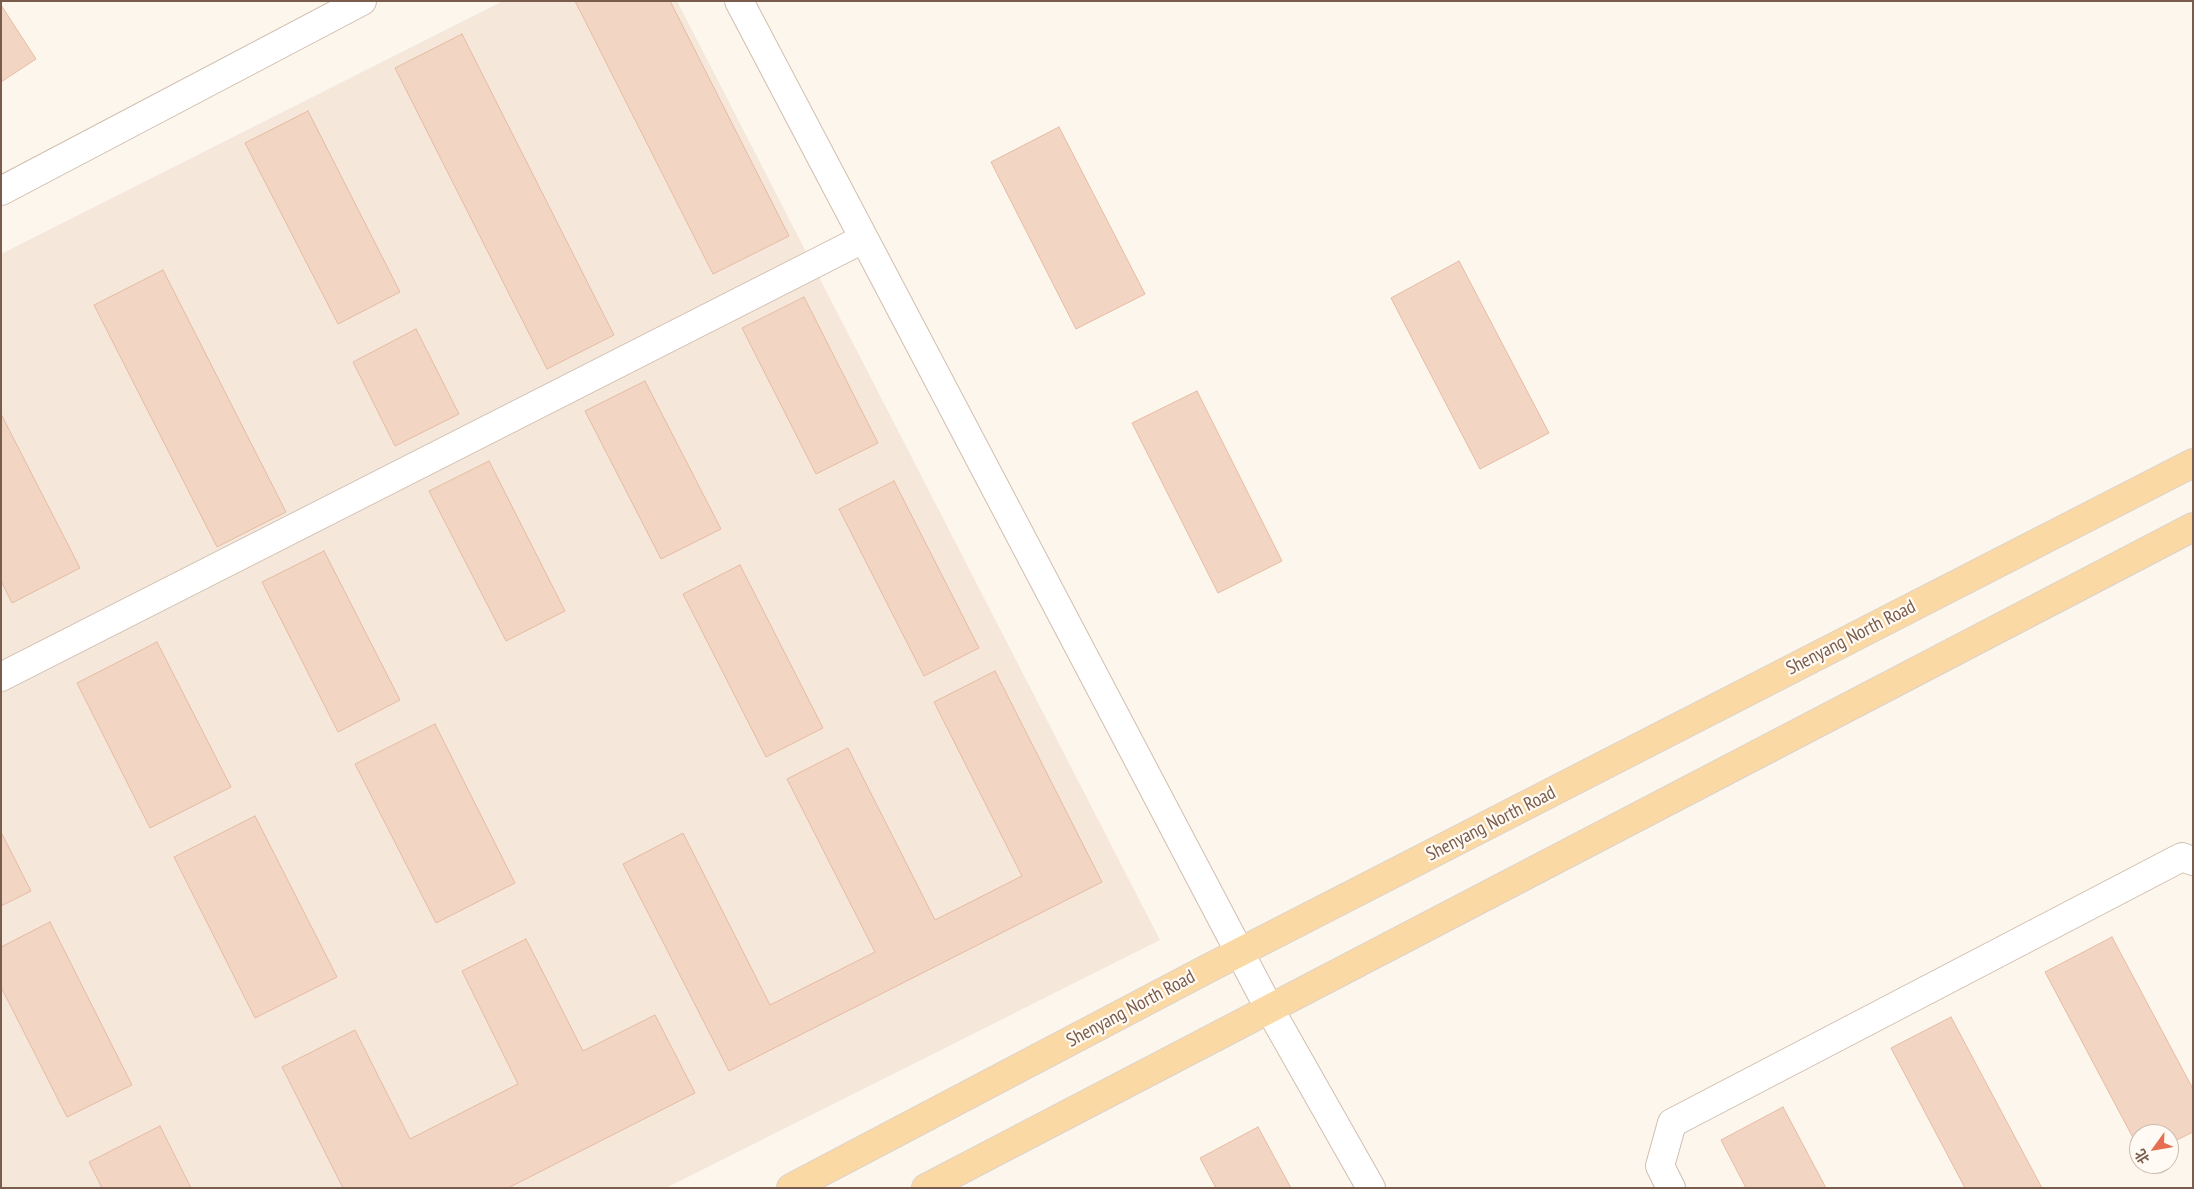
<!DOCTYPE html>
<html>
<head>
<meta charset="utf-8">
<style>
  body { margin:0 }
  #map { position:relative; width:2194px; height:1189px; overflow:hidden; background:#fdf6ec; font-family:"PT Sans Narrow","Noto Sans SC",sans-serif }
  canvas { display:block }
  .frame { position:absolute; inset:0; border:2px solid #7a5c4d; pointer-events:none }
  .north { position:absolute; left:2129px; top:1124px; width:50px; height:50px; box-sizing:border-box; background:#fffaf3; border:1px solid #cabbb1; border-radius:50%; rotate:238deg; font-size:14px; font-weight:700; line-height:20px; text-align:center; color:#7a5c4d }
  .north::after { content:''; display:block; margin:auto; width:18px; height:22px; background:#e76f51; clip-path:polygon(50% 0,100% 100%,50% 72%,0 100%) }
</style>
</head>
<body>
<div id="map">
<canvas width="2194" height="1189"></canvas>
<div class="frame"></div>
<div class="north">北</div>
</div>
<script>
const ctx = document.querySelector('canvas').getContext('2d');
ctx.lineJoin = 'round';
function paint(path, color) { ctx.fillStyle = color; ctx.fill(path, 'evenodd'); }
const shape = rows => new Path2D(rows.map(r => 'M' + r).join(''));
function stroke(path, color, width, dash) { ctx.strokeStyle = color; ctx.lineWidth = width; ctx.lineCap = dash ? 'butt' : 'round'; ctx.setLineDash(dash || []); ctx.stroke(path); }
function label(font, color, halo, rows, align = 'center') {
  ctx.font = font + ' "PT Sans Narrow",sans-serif'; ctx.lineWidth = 4.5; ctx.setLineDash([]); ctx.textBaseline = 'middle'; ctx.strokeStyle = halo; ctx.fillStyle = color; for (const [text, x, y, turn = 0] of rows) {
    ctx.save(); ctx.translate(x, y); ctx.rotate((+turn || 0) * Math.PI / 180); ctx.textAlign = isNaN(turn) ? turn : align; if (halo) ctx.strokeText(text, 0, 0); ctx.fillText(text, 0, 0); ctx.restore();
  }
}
const residential = shape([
  [503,1,677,1,1160,940,666,1188,1,1188,1,254]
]);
const building = shape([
  [575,1,670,1,789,236,713,274,575,1],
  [1,5,36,59,1,82,1,5],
  [462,34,614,335,547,369,395,68,462,34],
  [308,111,400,292,338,324,245,143,308,111],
  [1059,127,1145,294,1076,329,991,162,1059,127],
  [1459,261,1549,433,1480,469,1391,298,1459,261],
  [163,270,286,512,217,547,94,305,163,270],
  [804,297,878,443,816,474,742,328,804,297],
  [416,329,459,414,395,446,353,362,416,329],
  [645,381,721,529,661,559,585,411,645,381],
  [1197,391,1282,561,1218,593,1132,423,1197,391],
  [1,414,80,568,12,603,1,581,1,414],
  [489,461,565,611,506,641,429,491,489,461],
  [894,481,979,648,924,676,839,509,894,481],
  [324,551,400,700,338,732,262,582,324,551],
  [740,565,823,728,766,757,683,594,740,565],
  [157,642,231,787,150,828,77,683,157,642],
  [995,671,1102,882,729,1071,623,864,683,833,770,1005,875,952,787,779,848,748,935,920,1022,876,934,702,995,671],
  [435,724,515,883,436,923,355,764,435,724],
  [255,816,337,977,255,1018,174,857,255,816],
  [1,832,31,891,1,906,1,832],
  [50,922,132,1085,67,1117,1,987,1,947,50,922],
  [2112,937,2193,1089,2193,1132,2169,1144,2169,1134,2139,1134,2139,1149,2045,972,2112,937],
  [526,939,583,1051,655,1015,695,1093,508,1188,343,1188,282,1067,355,1030,410,1139,518,1084,462,971,526,939],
  [1951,1017,2042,1188,1965,1188,1891,1048,1951,1017],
  [1783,1107,1826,1188,1746,1188,1721,1140,1783,1107],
  [160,1126,191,1188,102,1188,89,1162,160,1126],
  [1258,1127,1291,1188,1216,1188,1200,1158,1258,1127]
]);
const minor = shape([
  [739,1,1269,1008,1371,1188],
  [1,191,362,1],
  [1,677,863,239],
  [1671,1188,1660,1166,1672,1123,2182,857,2193,861]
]);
const major = shape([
  [791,1188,1207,969,2193,463],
  [926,1188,2193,527]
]);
const streetNames = [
  ["Shenyang North Road",1851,638,-27],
  ["Shenyang North Road",1491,824,-27],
  ["Shenyang North Road",1131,1009,-28]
];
paint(residential, '#f5e8da');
paint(building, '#f3d5c3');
stroke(building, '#e6bba3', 1);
stroke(minor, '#d1beb0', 30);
stroke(major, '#dad1cd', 30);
stroke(minor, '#fff', 28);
stroke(major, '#fbd9a5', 28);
label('19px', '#7a5c4d', '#fffaf3', streetNames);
</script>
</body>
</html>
